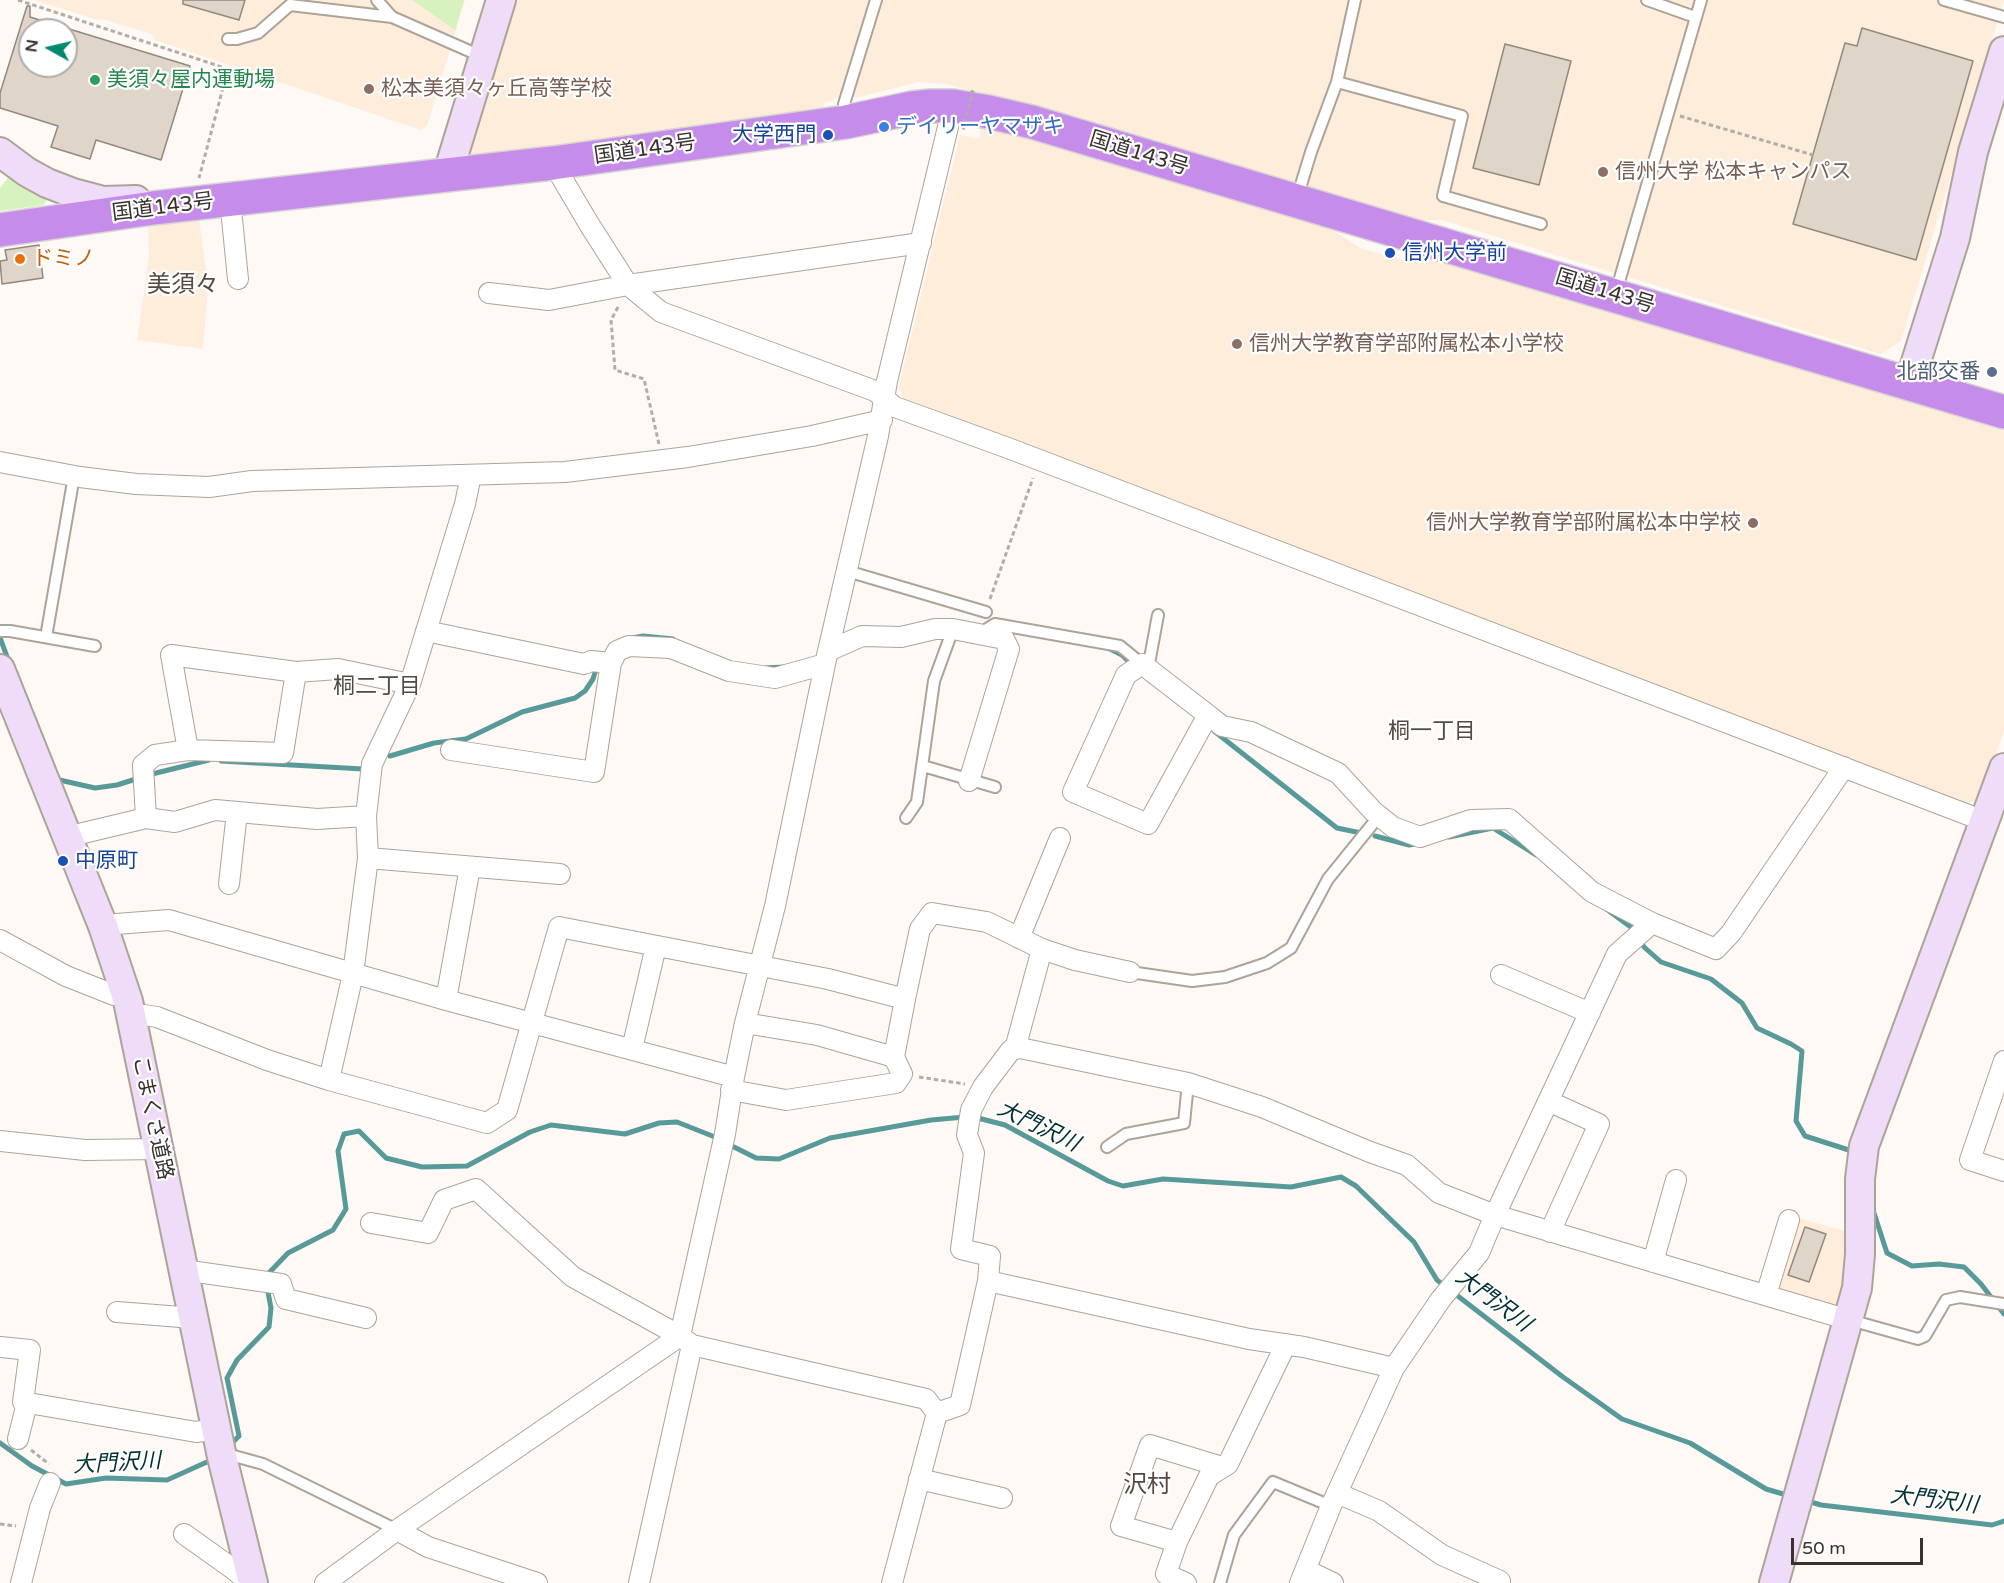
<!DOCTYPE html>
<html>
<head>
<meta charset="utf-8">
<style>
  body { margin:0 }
  #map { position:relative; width:2004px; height:1583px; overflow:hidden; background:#fef9f4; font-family:"Varela Round",sans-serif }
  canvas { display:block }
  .north { position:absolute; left:18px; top:18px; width:60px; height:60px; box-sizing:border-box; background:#fff; border:2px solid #afadab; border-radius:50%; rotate:278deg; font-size:16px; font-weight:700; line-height:24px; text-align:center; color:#37322e }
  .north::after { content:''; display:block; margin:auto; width:21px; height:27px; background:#008970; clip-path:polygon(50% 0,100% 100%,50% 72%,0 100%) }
  .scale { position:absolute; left:1791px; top:1538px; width:132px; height:27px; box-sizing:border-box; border:3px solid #37322e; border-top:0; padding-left:8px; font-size:18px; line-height:21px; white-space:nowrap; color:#37322e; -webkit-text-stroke:4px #fff; paint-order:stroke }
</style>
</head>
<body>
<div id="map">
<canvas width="2004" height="1583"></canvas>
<div class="north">N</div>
<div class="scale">50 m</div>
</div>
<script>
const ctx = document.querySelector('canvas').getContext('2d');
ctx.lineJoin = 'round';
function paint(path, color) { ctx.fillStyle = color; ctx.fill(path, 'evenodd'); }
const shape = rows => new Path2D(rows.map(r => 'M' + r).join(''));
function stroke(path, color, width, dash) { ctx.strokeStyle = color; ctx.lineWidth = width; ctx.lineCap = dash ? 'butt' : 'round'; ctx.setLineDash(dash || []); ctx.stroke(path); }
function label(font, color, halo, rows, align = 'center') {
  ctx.font = font + ' "Varela Round","Noto Sans JP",sans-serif'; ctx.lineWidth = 4.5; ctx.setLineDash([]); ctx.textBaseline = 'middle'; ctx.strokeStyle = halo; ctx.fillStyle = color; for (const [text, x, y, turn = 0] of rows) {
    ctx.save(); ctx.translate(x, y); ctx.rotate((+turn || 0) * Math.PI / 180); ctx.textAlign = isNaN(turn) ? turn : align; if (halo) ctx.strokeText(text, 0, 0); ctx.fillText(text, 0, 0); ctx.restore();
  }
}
const built = shape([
  [34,0,465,0,427,126,421,130,155,40,151,34,102,19,98,20],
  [516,0,2004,0,1901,341,1880,354,1442,220,1411,220,1055,113,946,84,919,82,855,98,854,95,834,98,834,101,825,102,820,114,466,163],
  [981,127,1006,131,1321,223,1360,248,1402,260,1443,260,2004,431,2004,732,1978,799,1966,805,903,398,899,386,960,135,979,139],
  [199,219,208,286,203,349,137,340,149,257,148,225],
  [1798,1218,1849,1232,1843,1306,1829,1312,1773,1294]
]);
const green = shape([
  [412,0,464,0,455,30],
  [11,174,47,197,46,202,43,205,0,211,0,188]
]);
const stream = shape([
  [0,638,9,662],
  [632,638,643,636,673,639],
  [1108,648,1122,655,1130,663],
  [765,668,785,667],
  [1214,731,1337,828,1361,833],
  [390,756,434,743,466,739,522,712,575,698,585,691,593,679,597,666],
  [221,761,363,769],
  [148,775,209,760],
  [55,779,95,788,117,785,139,778],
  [1375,836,1409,845,1420,843],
  [1449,837,1493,828,1536,855],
  [1605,908,1632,928],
  [1640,940,1644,947,1661,962,1711,979,1742,1003,1757,1028,1791,1044,1802,1051,1796,1121,1805,1136,1855,1152],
  [974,1117,1005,1125,1108,1181,1123,1186,1163,1179,1291,1187,1341,1177,1356,1186,1414,1242,1437,1280,1563,1377,1622,1419,1690,1443,1766,1489,1790,1496],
  [728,1144,756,1158,779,1159,830,1138,931,1120,965,1117],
  [1872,1207,1887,1253,1912,1266,1939,1264,1964,1267,1981,1284,2004,1314],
  [266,1276,288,1253,333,1230,346,1209,338,1151,344,1134,359,1131,386,1158,422,1167,467,1166,530,1132,551,1125,625,1134,659,1123,677,1122,720,1139],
  [234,1441,239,1436,227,1378,237,1360,269,1327,271,1308,267,1287],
  [0,1443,32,1466,66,1484,106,1478,167,1480,207,1462],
  [1804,1500,1821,1505,1992,1525,2004,1521]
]);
const building = shape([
  [183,0,245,0,239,20,183,4,183,0],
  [27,6,30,6,30,17,62,27,61,30,30,30,30,66,66,66,66,28,190,66,161,160,96,140,90,159,51,147,58,126,0,108,0,93,27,6],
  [1862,28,1973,61,1916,260,1793,224,1845,43,1857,46,1862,28],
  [1505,44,1571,61,1539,185,1473,168,1505,44],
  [39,245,43,278,2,284,0,261,7,260,5,250,39,245],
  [1805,1227,1826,1234,1809,1282,1788,1275,1805,1227]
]);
const path = shape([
  [18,0,228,69,199,178],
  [1680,116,1813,155],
  [618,307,611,320,615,370,644,379,659,444],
  [990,599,1033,478],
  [919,1077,965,1084],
  [31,1450,49,1464],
  [0,1524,16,1526]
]);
const lane = shape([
  [377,0,392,17],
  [1647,0,1695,17],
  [1944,0,2004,17],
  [228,39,237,39,258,33,290,5,392,17,483,57],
  [1337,82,1462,116,1443,196,1541,224],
  [846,118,844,104,876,0],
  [1297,198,1311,152,1337,82,1355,0],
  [1616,292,1701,0],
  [847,571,986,612],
  [0,631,10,631,95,646],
  [979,634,995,624,1120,646,1142,664],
  [46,637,74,476],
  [1148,669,1158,615],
  [923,766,995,787],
  [906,818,917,802,934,681,953,629],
  [1130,972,1192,981,1225,977,1267,963,1291,948,1328,879,1379,816],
  [1107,1147,1126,1134,1184,1123,1188,1083],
  [1850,1320,1918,1339,1925,1336,1946,1300,1960,1297,2004,1304],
  [234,1456,263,1464,397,1530],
  [1220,1583,1234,1535,1273,1482,1331,1506]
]);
const street = shape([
  [553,163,589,224,628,285,661,312,875,391,895,407,1008,448,1984,821],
  [230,199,238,279],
  [489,293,549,300,628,285,921,243],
  [0,462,80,477,136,484,209,487,252,481,565,472,688,457,812,436,882,420],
  [426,631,584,664,591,661,611,663],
  [828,651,862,636,901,637,935,629,953,629,1004,639,1009,649,969,781],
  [1208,715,1148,824,1073,792,1126,675,1142,664,1208,715,1222,726,1251,732,1338,773,1373,811,1393,827,1420,837,1471,820,1509,819,1592,892,1652,923,1716,949,1731,933,1844,767],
  [188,750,171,655,296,672,338,669,410,684],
  [451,750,594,772,611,663,617,651,629,646,671,648,729,671,775,678,825,664],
  [146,818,143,765,155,755,188,750,283,753,296,672],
  [70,839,79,834,146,818,175,822,215,810,317,819,366,816],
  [368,858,560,874],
  [229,884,237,812],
  [116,924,169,920,446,1000,734,1077],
  [1019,938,1060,838],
  [0,940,66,976,114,995],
  [1501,975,1590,1013],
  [446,1000,470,867],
  [131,1016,144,1015,157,1017,267,1060,329,1080,487,1123,507,1110,559,927,828,979,905,999],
  [745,1023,817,1035,894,1057],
  [632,1049,656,946],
  [1015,1049,1042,949],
  [2004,1061,1970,1160,2004,1171],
  [329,1080,353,974,368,858,366,816,372,764,410,684,465,504,471,475],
  [731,1090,786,1100,896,1083,902,1074,894,1057,905,999,920,929,932,913,987,922,1042,949,1075,960,1130,972],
  [1548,1101,1599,1124,1550,1232],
  [0,1141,85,1150,159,1149],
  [371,1223,428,1233,444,1200,476,1189,573,1277,680,1336,692,1345,926,1399,937,1413],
  [1653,1262,1676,1180],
  [183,1270,281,1284,286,1299,366,1318],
  [988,1281,1249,1339,1304,1347,1394,1368],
  [1766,1295,1789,1220],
  [117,1312,181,1317,194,1321],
  [0,1347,30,1350,23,1402,196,1432,216,1429],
  [937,1413,960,1405,988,1281,990,1256,961,1249,974,1153,967,1135,971,1110,983,1087,1011,1050,1020,1048,1188,1083,1262,1107,1370,1152,1407,1165,1439,1193,1495,1215,1849,1320],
  [18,1439,27,1403],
  [919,1479,1002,1498],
  [1337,1493,1379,1511,1442,1555,1500,1581,1499,1583],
  [397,1530,428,1547,537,1583],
  [184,1534,236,1571,248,1583],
  [1177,1542,1121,1526,1150,1445,1222,1467],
  [1306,1570,1333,1583],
  [21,1583,40,1508,50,1483],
  [325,1583,397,1530,680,1336,725,1134,734,1077,745,1023,775,906,825,664,878,436,887,381,953,106],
  [639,1583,692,1345],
  [892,1583,937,1413],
  [1186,1583,1166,1574,1177,1542,1209,1476,1228,1464,1286,1344],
  [1300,1583,1331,1506,1394,1368,1441,1299,1479,1253,1495,1215,1617,954,1652,923]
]);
const secondary = shape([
  [0,152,27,172,47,183,73,193,103,201,136,200],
  [451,174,452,160,501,0],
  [1909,384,1955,238,1973,152,2004,51],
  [0,669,103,926,128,1001,222,1457,253,1583],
  [1774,1583,1857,1288,1860,1254,1860,1179,1864,1146,2004,768]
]);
const highway = shape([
  [0,230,153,208,553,163,846,122,912,108,931,106,953,106,989,112,1032,122,2004,412]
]);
const pathBridge = shape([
  [965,128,963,128,973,92,970,91]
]);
const markers = [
  [95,80,6,"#2e9e5b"],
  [369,89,6,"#8d6e63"],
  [884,127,6,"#3f7fe0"],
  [828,135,6,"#1a4fb4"],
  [1603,172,6,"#8d6e63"],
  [1390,253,6,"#1a4fb4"],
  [20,259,6,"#e8710a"],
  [1237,344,6,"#8d6e63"],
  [1992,372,6,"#5c6f8a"],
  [1753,523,6,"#8d6e63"],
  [63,861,6,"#1a4fb4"]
];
const leisureNames = [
  ["美須々屋内運動場",107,80]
];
const educationNames = [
  ["松本美須々ヶ丘高等学校",381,89],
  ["信州大学 松本キャンパス",1615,172],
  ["信州大学教育学部附属松本小学校",1249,344],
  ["信州大学教育学部附属松本中学校",1741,523,"right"]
];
const shopNames = [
  ["デイリーヤマザキ",896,127]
];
const transitNames = [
  ["大学西門",816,135,"right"],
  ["信州大学前",1402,253],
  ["中原町",75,861]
];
const streetNames = [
  ["国道143号",645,150,-8],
  ["国道143号",1139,154,17],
  ["国道143号",163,208,-7],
  ["国道143号",1605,292,17],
  ["こまくさ道路",152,1118,78]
];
const foodNames = [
  ["ドミノ",32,259]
];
const serviceNames = [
  ["北部交番",1980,372]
];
const neighbourhoodNames = [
  ["桐二丁目",377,687],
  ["桐一丁目",1432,732]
];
const waterNames = [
  ["大門沢川",1038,1127,26],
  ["大門沢川",1493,1301,37],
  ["大門沢川",117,1464,-3],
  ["大門沢川",1934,1501,7]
];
const quarterNames = [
  ["美須々",183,286],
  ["沢村",1147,1486]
];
paint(built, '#feeddb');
paint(green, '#d7f2be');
stroke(stream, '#589a99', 5);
paint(building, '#e0d5c9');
stroke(building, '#93887e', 1.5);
stroke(lane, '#aea398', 14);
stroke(street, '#aea398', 22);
stroke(secondary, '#aea398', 32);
stroke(highway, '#d7d6d5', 36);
stroke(path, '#b2ada8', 3, [4.5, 3]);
stroke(lane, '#fff', 10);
stroke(street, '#fff', 20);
stroke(secondary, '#eedcf9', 28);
stroke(highway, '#c58cea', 33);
stroke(pathBridge, '#b2ada8', 3, [4.5, 3]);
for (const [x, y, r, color] of markers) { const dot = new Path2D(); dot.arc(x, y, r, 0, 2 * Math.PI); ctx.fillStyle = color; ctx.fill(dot); stroke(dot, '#fff', 2); }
label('21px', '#27864d', '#fff', leisureNames, 'left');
label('21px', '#785e54', '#fff', educationNames, 'left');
label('21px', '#366cbe', '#fff', shopNames, 'left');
label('21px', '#164399', '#fff', transitNames, 'left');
label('21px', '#37322e', '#fff', streetNames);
label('21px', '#c56008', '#fff', foodNames, 'left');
label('21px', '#4e5e75', '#fff', serviceNames, 'right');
label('22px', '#544a41', '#fff', neighbourhoodNames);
label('italic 22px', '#003031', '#fff', waterNames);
label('24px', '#544a41', '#fff', quarterNames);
</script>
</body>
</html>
